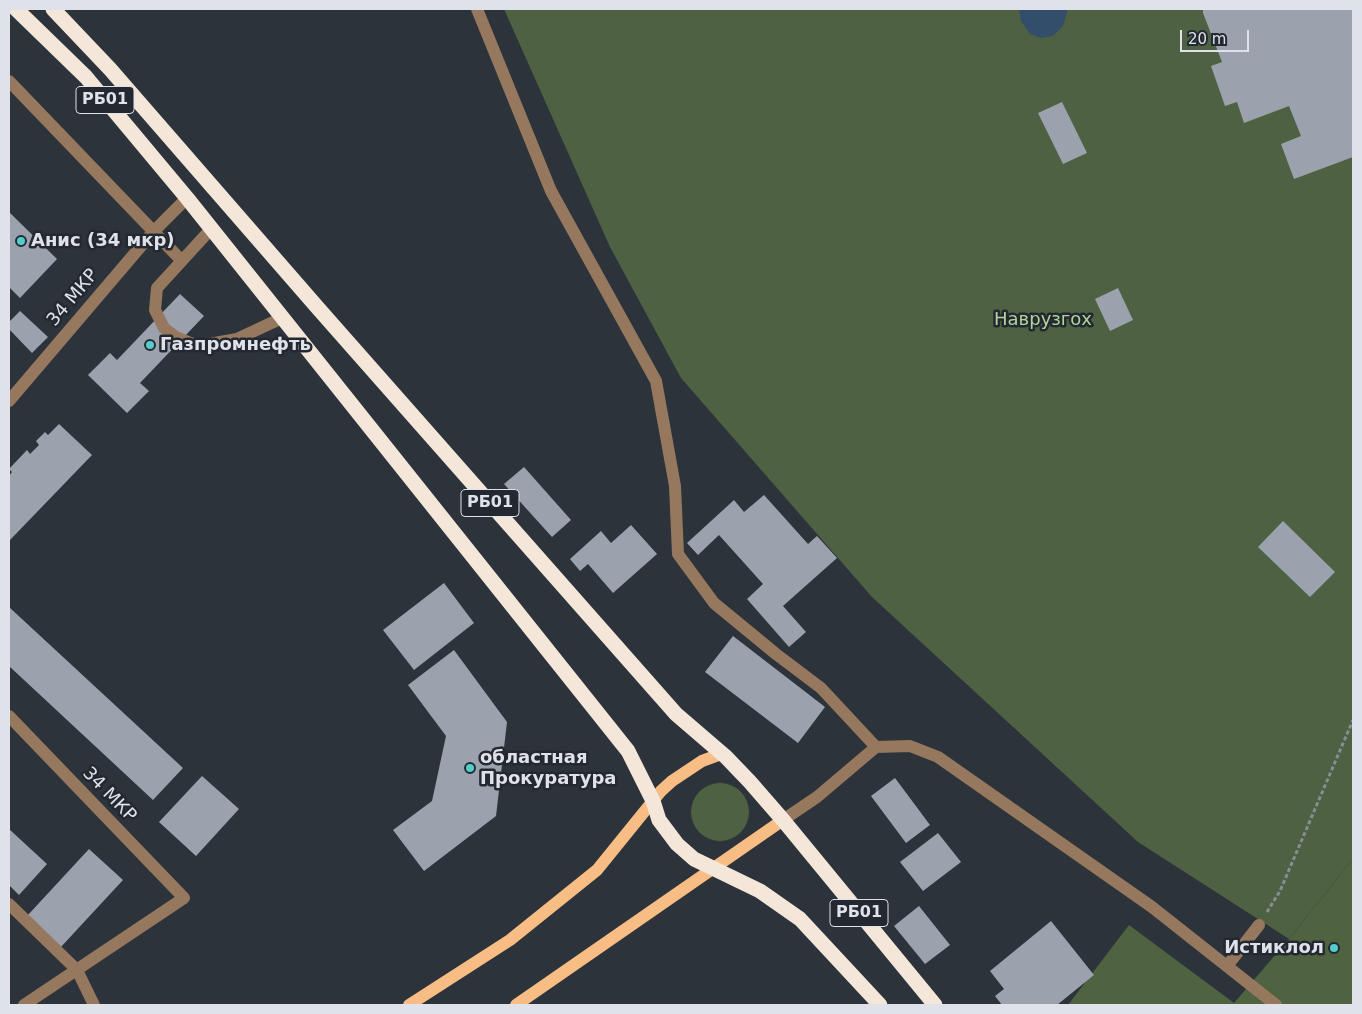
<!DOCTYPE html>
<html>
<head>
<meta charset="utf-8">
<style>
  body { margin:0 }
  #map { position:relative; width:1362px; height:1014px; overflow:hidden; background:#2d333b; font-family:"DejaVu Sans",sans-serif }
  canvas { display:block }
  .frame { position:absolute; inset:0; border:10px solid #dfe3e9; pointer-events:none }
  .scale { position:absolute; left:1180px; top:30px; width:69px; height:22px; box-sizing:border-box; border:2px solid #dfe3e9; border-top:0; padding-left:6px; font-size:15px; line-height:18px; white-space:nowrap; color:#dfe3e9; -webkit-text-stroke:4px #242931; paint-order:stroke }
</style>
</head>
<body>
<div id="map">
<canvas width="1362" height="1014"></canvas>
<div class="frame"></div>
<div class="scale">20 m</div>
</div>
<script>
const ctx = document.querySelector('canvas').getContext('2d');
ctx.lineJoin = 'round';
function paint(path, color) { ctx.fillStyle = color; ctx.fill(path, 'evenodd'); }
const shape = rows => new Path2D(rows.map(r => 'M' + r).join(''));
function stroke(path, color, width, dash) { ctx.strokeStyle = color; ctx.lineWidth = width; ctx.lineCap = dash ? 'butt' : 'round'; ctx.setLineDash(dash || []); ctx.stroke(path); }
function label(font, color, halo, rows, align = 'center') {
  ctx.font = font + ' "DejaVu Sans",sans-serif'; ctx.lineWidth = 5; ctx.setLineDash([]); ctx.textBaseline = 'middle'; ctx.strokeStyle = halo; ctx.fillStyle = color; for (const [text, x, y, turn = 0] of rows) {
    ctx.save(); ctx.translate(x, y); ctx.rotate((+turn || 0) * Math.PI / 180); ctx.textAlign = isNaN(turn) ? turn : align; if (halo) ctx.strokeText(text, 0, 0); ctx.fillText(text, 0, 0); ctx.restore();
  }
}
const green = shape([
  [504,9,1353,9,1353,859,1289,939,1138,842,872,597,681,378,610,247],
  '691 812a29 29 0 1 1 58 0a29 29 0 1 1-58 0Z'
]);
const forest = shape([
  [1353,859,1353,1005,1068,1005,1129,925,1234,1003,1289,939]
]);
const water = shape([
  [1019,9,1068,9,1063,26,1053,36,1041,38,1030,34,1021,21]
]);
const building = shape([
  [1203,9,1353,9,1353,157,1294,179,1281,144,1301,136,1289,106,1244,123,1237,102,1225,106,1211,66,1222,62,1203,13],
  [1062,102,1087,153,1063,164,1038,113],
  [9,212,57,259,20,298,9,287],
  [1118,288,1133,320,1110,331,1095,299],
  [180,294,204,316,140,383,149,391,127,413,88,375,110,353,117,360],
  [20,311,48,337,32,353,9,329,9,322],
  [59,424,92,455,10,540,9,538,9,476,12,472,9,469,27,450,30,454,39,445,36,441,45,432,48,435],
  [524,467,571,520,552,537,504,484],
  [764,495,808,544,817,536,837,558,783,606,806,632,789,647,747,599,763,584,719,535,698,555,687,543,734,500,744,512],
  [1283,521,1335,572,1310,597,1258,547],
  [631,525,657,554,613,593,588,564,580,571,570,559,601,531,611,543],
  [444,583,474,623,414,670,383,630],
  [9,607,183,768,153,800,9,666],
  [733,636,825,707,798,743,705,672],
  [454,650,507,722,496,816,424,871,393,830,432,801,446,736,408,685],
  [202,776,239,809,196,856,159,822],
  [895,778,930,825,906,843,871,796],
  [9,829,47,864,19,895,9,885],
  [938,833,961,862,923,891,900,862],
  [89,849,123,880,60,948,27,916],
  [919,906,950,945,925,964,894,926],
  [1051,921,1094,975,1057,1005,1002,1005,995,996,1004,989,990,971]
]);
const path = shape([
  [1267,912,1280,891,1353,720]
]);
const minor = shape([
  [477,9,551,191,656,381,675,486,678,554,714,603,776,654,821,688,876,747],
  [9,81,182,261],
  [211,229,157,288,155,310,164,328,176,337,198,346,237,339,282,318],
  [9,401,153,232,187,198],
  [9,716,184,898,24,1005],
  [783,820,817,797,876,747,910,746,938,757,1152,907,1276,1005],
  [9,904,77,970,94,1005],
  [1227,966,1259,925]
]);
const major = shape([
  [409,1005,510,940,597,870,661,791,672,781,702,761,721,754],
  [516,1005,783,820]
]);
const highway = shape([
  [16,9,86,77,187,198,628,751,653,801,659,820,677,844,694,859,760,891,800,919,880,1005],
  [53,9,110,69,317,307,676,714,726,757,750,782,783,820,935,1005]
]);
const markers = [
  [21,241,5,"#53cdcb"],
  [150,345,5,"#53cdcb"],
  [470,768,5,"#53cdcb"],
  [1334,948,5,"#53cdcb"]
];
const shields = [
  [105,100,58],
  [490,503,58],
  [859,913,58]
];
const shieldNames = [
  ["РБ01",105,100],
  ["РБ01",490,503],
  ["РБ01",859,913]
];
const poiNames = [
  ["Анис (34 мкр)",31,241],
  ["Газпромнефть",160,345],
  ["областная",480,758],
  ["Прокуратура",480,779],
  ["Истиклол",1324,948,"right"]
];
const streetNames = [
  ["34 МКР",73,298,-50],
  ["34 МКР",109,795,46]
];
const parkNames = [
  ["Наврузгох",1043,320]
];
paint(green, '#4e6142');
paint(forest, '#4f6341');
paint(water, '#324e6a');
paint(building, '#9ca2ad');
stroke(path, '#888d94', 3, [4, 2.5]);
stroke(minor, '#95785d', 12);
stroke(major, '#f8bd84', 12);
stroke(highway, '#f4e6d9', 15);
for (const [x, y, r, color] of markers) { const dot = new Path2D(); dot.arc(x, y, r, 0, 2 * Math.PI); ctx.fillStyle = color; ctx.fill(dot); stroke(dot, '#242931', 2); }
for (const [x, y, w] of shields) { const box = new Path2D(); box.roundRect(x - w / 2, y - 13.5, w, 27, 4); ctx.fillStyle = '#242931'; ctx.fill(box); stroke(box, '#dfe3e9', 1); }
label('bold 16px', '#dfe3e9', null, shieldNames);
label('bold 18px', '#dfe3e9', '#242931', poiNames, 'left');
label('18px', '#dfe3e9', '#242931', streetNames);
label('18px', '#b1d499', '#242931', parkNames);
</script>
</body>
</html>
